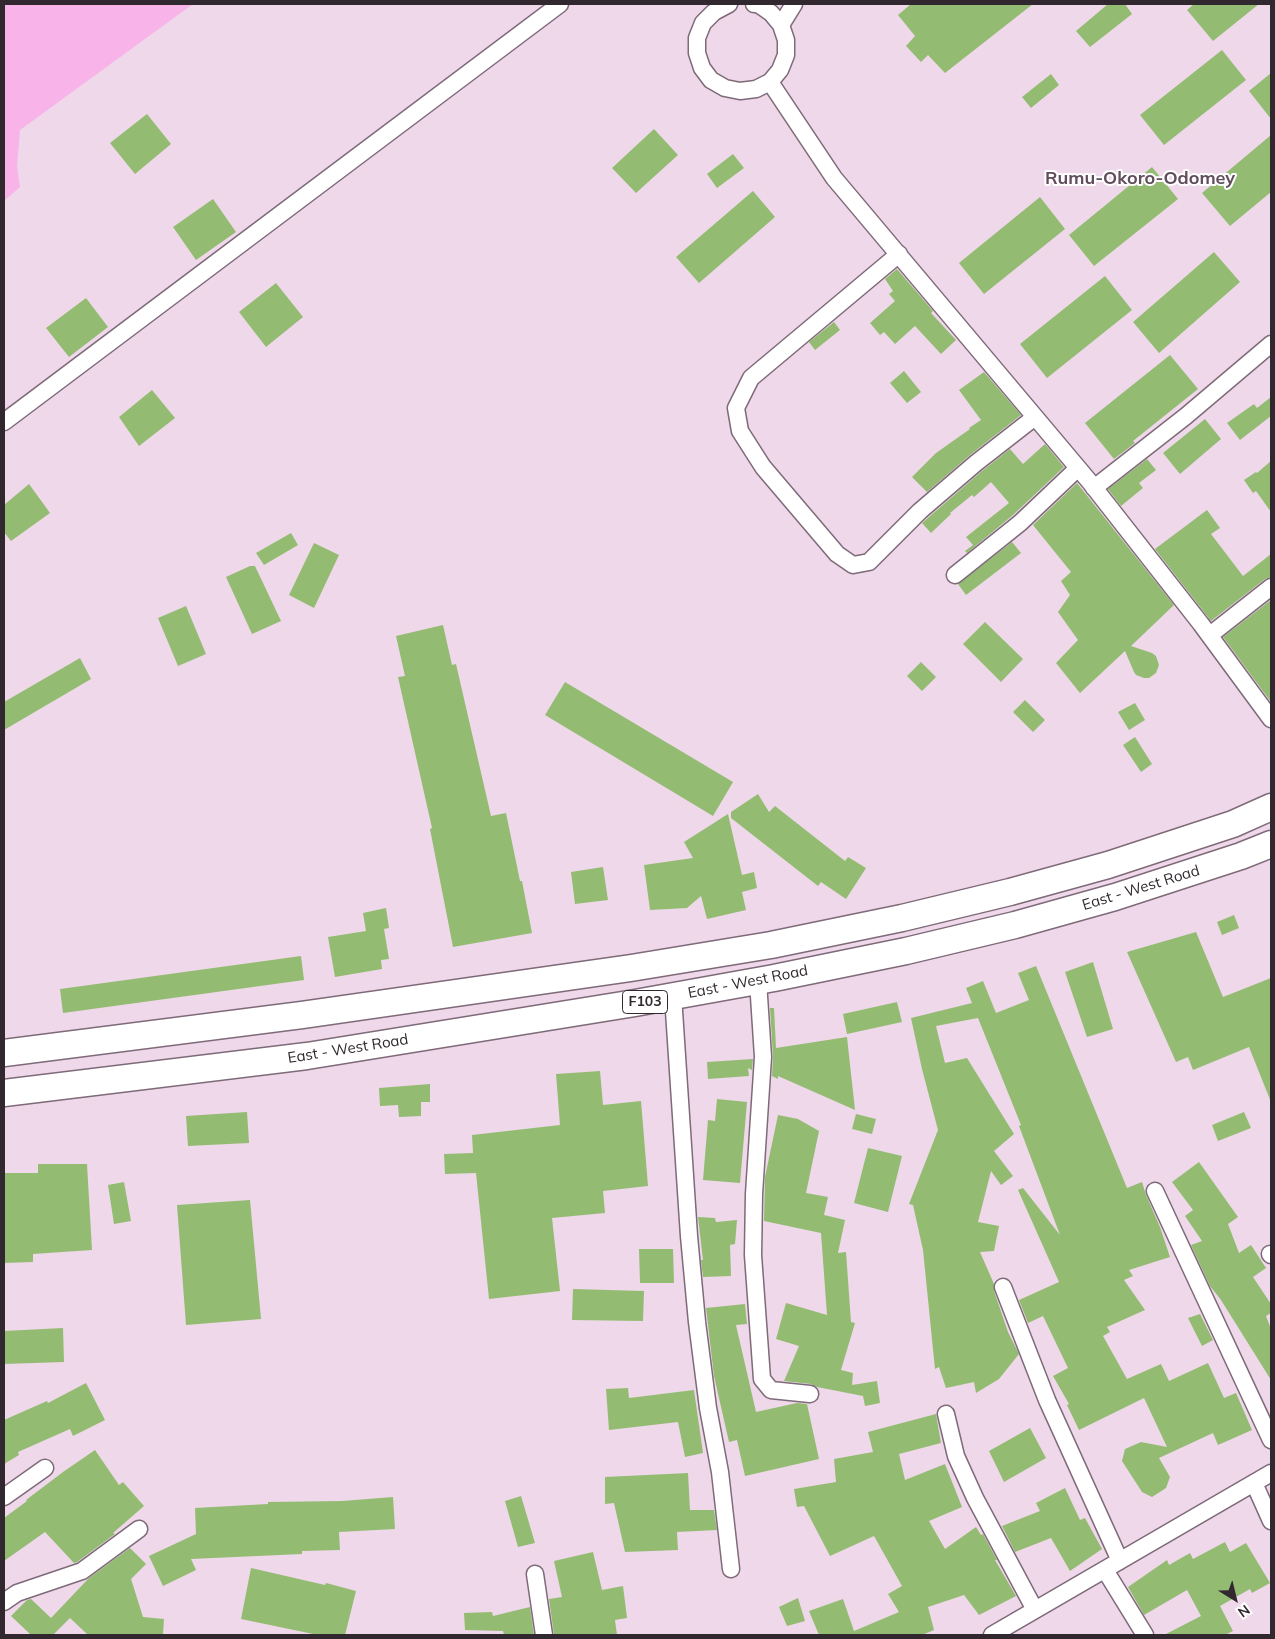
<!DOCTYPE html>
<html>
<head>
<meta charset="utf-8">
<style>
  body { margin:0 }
  #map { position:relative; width:1275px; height:1639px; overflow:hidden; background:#efd8e9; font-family:Mulish,sans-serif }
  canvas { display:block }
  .frame { position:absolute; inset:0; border:5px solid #30282e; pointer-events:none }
  .north { position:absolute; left:1210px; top:1574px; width:50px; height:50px; -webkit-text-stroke:4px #fff; paint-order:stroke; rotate:144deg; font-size:14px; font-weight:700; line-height:20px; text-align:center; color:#30282e }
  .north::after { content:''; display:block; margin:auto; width:18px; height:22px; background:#30282e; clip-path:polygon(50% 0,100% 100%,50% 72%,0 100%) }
</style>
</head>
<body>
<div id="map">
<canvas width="1275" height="1639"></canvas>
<div class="frame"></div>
<div class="north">N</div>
</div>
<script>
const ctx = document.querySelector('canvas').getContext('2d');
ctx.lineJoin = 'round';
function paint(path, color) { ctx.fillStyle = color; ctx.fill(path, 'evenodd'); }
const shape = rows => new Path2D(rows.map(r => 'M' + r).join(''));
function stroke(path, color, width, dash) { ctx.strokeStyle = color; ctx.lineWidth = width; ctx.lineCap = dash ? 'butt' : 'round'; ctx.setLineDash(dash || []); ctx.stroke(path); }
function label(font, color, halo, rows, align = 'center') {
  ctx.font = font + ' Mulish,sans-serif'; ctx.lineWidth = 4; ctx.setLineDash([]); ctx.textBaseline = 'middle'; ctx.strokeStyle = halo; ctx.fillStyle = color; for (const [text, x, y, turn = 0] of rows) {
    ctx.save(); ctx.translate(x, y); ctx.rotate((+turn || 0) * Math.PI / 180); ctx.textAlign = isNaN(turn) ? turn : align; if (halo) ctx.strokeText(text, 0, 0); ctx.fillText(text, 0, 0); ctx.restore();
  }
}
const green = shape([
  [4,4,193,4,20,130,17,166,20,187,4,201]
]);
const building = shape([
  [911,4,1033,4,945,73,928,55,921,62,906,46,915,36,898,15],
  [1108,4,1125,4,1132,14,1090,47,1076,31],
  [1194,4,1259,4,1213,41,1187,10],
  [1222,50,1246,80,1164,145,1140,115],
  [1271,73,1271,119,1249,91],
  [1051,74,1059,85,1031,108,1022,97],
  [147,114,171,144,135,174,110,143],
  [654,129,678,155,636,193,612,168],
  [1271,135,1271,192,1230,226,1202,193],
  [733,154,744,168,717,188,707,174],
  [1152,167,1178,199,1094,266,1069,235],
  [753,191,775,217,699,283,676,257],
  [1040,197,1065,229,984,294,959,263],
  [213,199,236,232,196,260,173,227],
  [1214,252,1240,282,1159,353,1133,322],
  [897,269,933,311,931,313,956,340,941,354,915,326,895,344,884,332,880,335,870,323,895,301,889,294,893,291,885,279],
  [1105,276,1132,310,1047,378,1020,344],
  [276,283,303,317,266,347,239,312],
  [86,298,108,327,69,357,46,328],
  [834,322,840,330,815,350,809,342],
  [1170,355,1198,389,1133,441,1135,443,1114,459,1085,423],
  [904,371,921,392,907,403,890,383],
  [984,372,1021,415,970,455,927,492,912,477,936,453,970,429,969,428,981,420,959,390],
  [152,390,175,418,139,446,119,417],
  [1271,397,1271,416,1240,440,1227,423,1254,404,1257,408],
  [1205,419,1221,439,1180,474,1163,453],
  [1045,444,1064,467,1013,515,967,553,965,551,973,545,966,537,1009,503,991,482,974,497,972,495,950,513,951,514,931,533,922,523,982,471,1010,449,1023,464],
  [1147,459,1156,470,1139,483,1143,488,1121,506,1108,489],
  [1271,461,1271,512,1256,491,1253,493,1244,480,1256,472,1257,473],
  [1077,483,1174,605,1131,646,1152,653,1156,656,1159,665,1156,673,1149,678,1144,678,1136,675,1134,672,1125,651,1080,693,1056,663,1078,640,1058,612,1070,595,1061,581,1071,572,1033,525],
  [29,484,50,513,11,541,4,532,4,505],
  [1207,510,1220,528,1211,534,1243,576,1271,554,1271,577,1265,579,1211,621,1155,549],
  [291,533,298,545,264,565,256,553],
  [1012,542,1021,553,966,595,958,584],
  [314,543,339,555,314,608,289,595],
  [250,566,255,566,281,621,252,634,226,577],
  [1271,600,1271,702,1223,637],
  [186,606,206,654,178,666,158,618],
  [985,622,1023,659,1001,682,963,644],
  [443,625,452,665,456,664,491,816,506,813,520,881,522,881,532,933,453,947,430,829,432,828,398,677,405,676,396,636],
  [80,658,91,679,4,730,4,702],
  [921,662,936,677,922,691,907,676],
  [565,682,733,782,713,816,545,715],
  [1025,700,1045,720,1033,732,1013,712],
  [1135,703,1145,720,1129,730,1118,712],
  [1135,737,1152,764,1141,772,1123,745],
  [758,794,769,812,775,806,845,861,848,857,866,868,846,899,821,882,818,886,731,818,731,812],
  [728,814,742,875,754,872,757,888,742,892,746,910,707,919,701,896,687,908,650,910,644,865,693,858,684,842],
  [603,867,608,900,575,904,571,872],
  [386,908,389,928,384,929,389,959,381,960,382,969,335,977,328,937,366,931,363,913],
  [1234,915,1239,928,1222,935,1217,922],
  [1196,932,1223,997,1271,978,1271,1102,1249,1047,1193,1070,1188,1057,1176,1062,1127,952],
  [301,956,304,980,63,1013,60,989],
  [1093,962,1113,1029,1087,1037,1065,972],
  [1036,966,1127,1188,1142,1182,1146,1195,1160,1227,1170,1257,1129,1270,1133,1276,1124,1280,1145,1310,1107,1327,1110,1332,1103,1336,1127,1379,1161,1364,1169,1381,1208,1363,1224,1398,1236,1393,1252,1430,1218,1445,1213,1433,1159,1458,1170,1477,1166,1488,1152,1497,1142,1492,1122,1461,1125,1449,1141,1442,1167,1447,1144,1398,1079,1430,1067,1405,1069,1404,1053,1376,1068,1368,1043,1316,1028,1323,1019,1300,1059,1282,1018,1190,1023,1188,1060,1235,1019,1126,1021,1125,978,1018,936,1026,945,1063,967,1058,1014,1134,994,1151,1013,1176,1001,1185,991,1171,978,1222,999,1226,994,1251,980,1252,994,1284,994,1291,1008,1332,1019,1354,999,1379,976,1393,974,1382,946,1388,939,1367,935,1369,923,1250,913,1205,909,1204,938,1130,922,1069,911,1018,972,1003,966,988,983,981,996,1013,1029,1000,1018,973],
  [897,1002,902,1022,847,1034,843,1014],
  [770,1008,774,1008,776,1048,847,1037,855,1110,778,1076,778,1079,772,1076,773,1056],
  [753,1059,752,1070,748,1068,749,1076,708,1079,707,1062],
  [600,1071,603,1105,641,1101,648,1186,603,1191,605,1213,552,1218,560,1291,489,1299,476,1173,445,1174,444,1154,473,1153,472,1135,560,1125,556,1074],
  [430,1084,430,1102,421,1102,421,1116,399,1117,398,1105,380,1106,379,1088],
  [717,1099,747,1102,740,1183,703,1180,708,1120,715,1121],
  [247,1112,249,1143,188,1146,186,1116],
  [1244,1112,1251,1128,1218,1141,1212,1125],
  [856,1114,876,1119,872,1134,852,1129],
  [778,1115,798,1119,819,1131,806,1193,828,1197,824,1215,845,1220,838,1253,846,1252,851,1322,855,1323,841,1370,853,1373,852,1385,877,1381,880,1403,865,1406,863,1396,817,1387,811,1384,784,1381,799,1346,776,1339,786,1303,827,1315,821,1233,764,1221,765,1177],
  [868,1148,902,1156,888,1212,854,1203],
  [1199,1162,1238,1217,1228,1224,1239,1253,1251,1245,1266,1268,1253,1277,1271,1304,1271,1313,1266,1316,1271,1329,1271,1380,1221,1300,1210,1286,1191,1245,1202,1241,1185,1216,1193,1210,1172,1182],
  [38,1164,87,1164,92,1250,33,1254,33,1262,4,1263,4,1173,38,1173],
  [124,1182,131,1221,114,1224,108,1185],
  [250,1200,261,1319,186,1325,177,1205],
  [698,1217,715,1218,716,1222,737,1220,735,1244,730,1245,731,1276,703,1277,701,1260,703,1260],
  [639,1249,673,1249,674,1283,640,1283],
  [573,1289,644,1291,643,1321,572,1320],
  [745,1304,747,1324,736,1325,756,1412,797,1403,807,1404,819,1459,745,1476,737,1440,729,1442,714,1376,706,1308],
  [1200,1314,1213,1340,1202,1346,1188,1318],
  [63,1328,64,1362,4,1364,4,1331],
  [86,1383,105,1420,73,1436,70,1429,18,1452,19,1455,4,1464,4,1420,47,1401,48,1403],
  [628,1388,629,1398,694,1390,703,1453,685,1457,678,1422,609,1430,606,1389],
  [936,1414,941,1443,899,1454,905,1480,945,1464,962,1507,929,1521,945,1549,976,1527,981,1535,983,1534,997,1560,995,1560,1016,1596,979,1615,964,1595,928,1607,934,1630,922,1635,819,1635,809,1611,843,1599,854,1631,899,1612,888,1594,902,1586,874,1536,830,1556,804,1506,797,1507,794,1489,836,1482,834,1459,873,1452,868,1432],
  [1030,1428,1046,1458,1004,1482,989,1451],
  [95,1450,119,1485,123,1482,144,1506,113,1533,115,1534,77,1562,74,1563,45,1532,4,1561,4,1518,27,1501,26,1500,63,1472],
  [688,1473,690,1510,714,1510,717,1530,677,1532,678,1550,625,1552,614,1503,605,1504,605,1477],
  [1065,1488,1080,1520,1085,1518,1102,1549,1070,1571,1051,1538,1015,1552,1002,1526,1040,1511,1036,1503],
  [521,1496,535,1543,518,1547,505,1501],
  [393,1497,395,1529,339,1532,340,1550,302,1551,302,1554,191,1559,196,1570,163,1586,149,1556,196,1534,195,1508,268,1504,268,1502,342,1501],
  [1225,1542,1230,1552,1246,1543,1270,1583,1252,1593,1250,1589,1220,1606,1233,1631,1225,1635,1164,1635,1201,1616,1187,1590,1144,1615,1128,1587,1167,1560,1169,1565,1190,1553,1193,1559],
  [130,1548,146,1564,131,1579,143,1617,164,1619,163,1635,88,1635,70,1618,53,1635,31,1635,11,1616,27,1600,31,1599,51,1618,89,1578],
  [593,1552,602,1590,623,1586,627,1618,615,1620,617,1635,554,1635,549,1599,562,1597,554,1561],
  [251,1568,325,1585,326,1583,356,1591,345,1635,318,1635,241,1619],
  [798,1598,805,1621,787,1626,779,1607],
  [530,1607,534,1635,504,1635,503,1631,465,1630,464,1613,492,1612,493,1616]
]);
const minor = shape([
  [729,4,714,12,703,23,697,38,697,53,702,68,711,80,725,88,740,91,756,89,770,82,780,70,786,55,786,40,781,25,771,13,758,4,754,4],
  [781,25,794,4],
  [770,82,834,178,1089,481,1201,624,1271,719],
  [899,254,751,378,736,408,740,431,763,467,837,554,853,565,869,562,920,511,976,463,1035,417],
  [4,422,560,4],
  [1094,488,1186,416,1271,344],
  [955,575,1020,523,1078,468],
  [1210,635,1271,587],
  [758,981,763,1057,754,1194,753,1255,762,1379,771,1390,810,1394],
  [673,996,689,1236,697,1322,708,1408,720,1472,731,1569],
  [1155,1191,1271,1440],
  [1270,1254,1271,1255],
  [1003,1287,1047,1400,1120,1561],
  [946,1414,956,1456,975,1498,1035,1610],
  [1254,1483,1271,1521],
  [4,1497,45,1468],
  [1105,1570,1145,1635],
  [535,1574,544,1635],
  [4,1602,17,1593,82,1571,139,1529],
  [992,1635,1271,1473]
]);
const primary = shape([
  [4,1053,302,1015,631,968,771,945,902,918,1010,892,1108,865,1233,824,1271,807],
  [4,1093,307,1056,635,1003,774,978,906,951,1015,925,1115,897,1241,856,1271,844]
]);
const shields = [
  [645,1002,45]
];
const shieldNames = [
  ["F103",645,1002]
];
const streetNames = [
  ["East - West Road",1141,888,-17],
  ["East - West Road",748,982,-11],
  ["East - West Road",348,1049,-9]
];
const quarterNames = [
  ["Rumu-Okoro-Odomey",1140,179]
];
paint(green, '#f8b3e8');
paint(building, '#93bc72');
stroke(minor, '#7e6a79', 19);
stroke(primary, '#7e6a79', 29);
stroke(minor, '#fff', 16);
stroke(primary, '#fff', 26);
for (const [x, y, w] of shields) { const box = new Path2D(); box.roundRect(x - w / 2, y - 11.5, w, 23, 4); ctx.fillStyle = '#fff'; ctx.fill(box); stroke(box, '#30282e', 1); }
label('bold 14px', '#30282e', null, shieldNames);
label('15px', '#30282e', '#fff', streetNames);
label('bold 18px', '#614d5c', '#fff', quarterNames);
</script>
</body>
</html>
